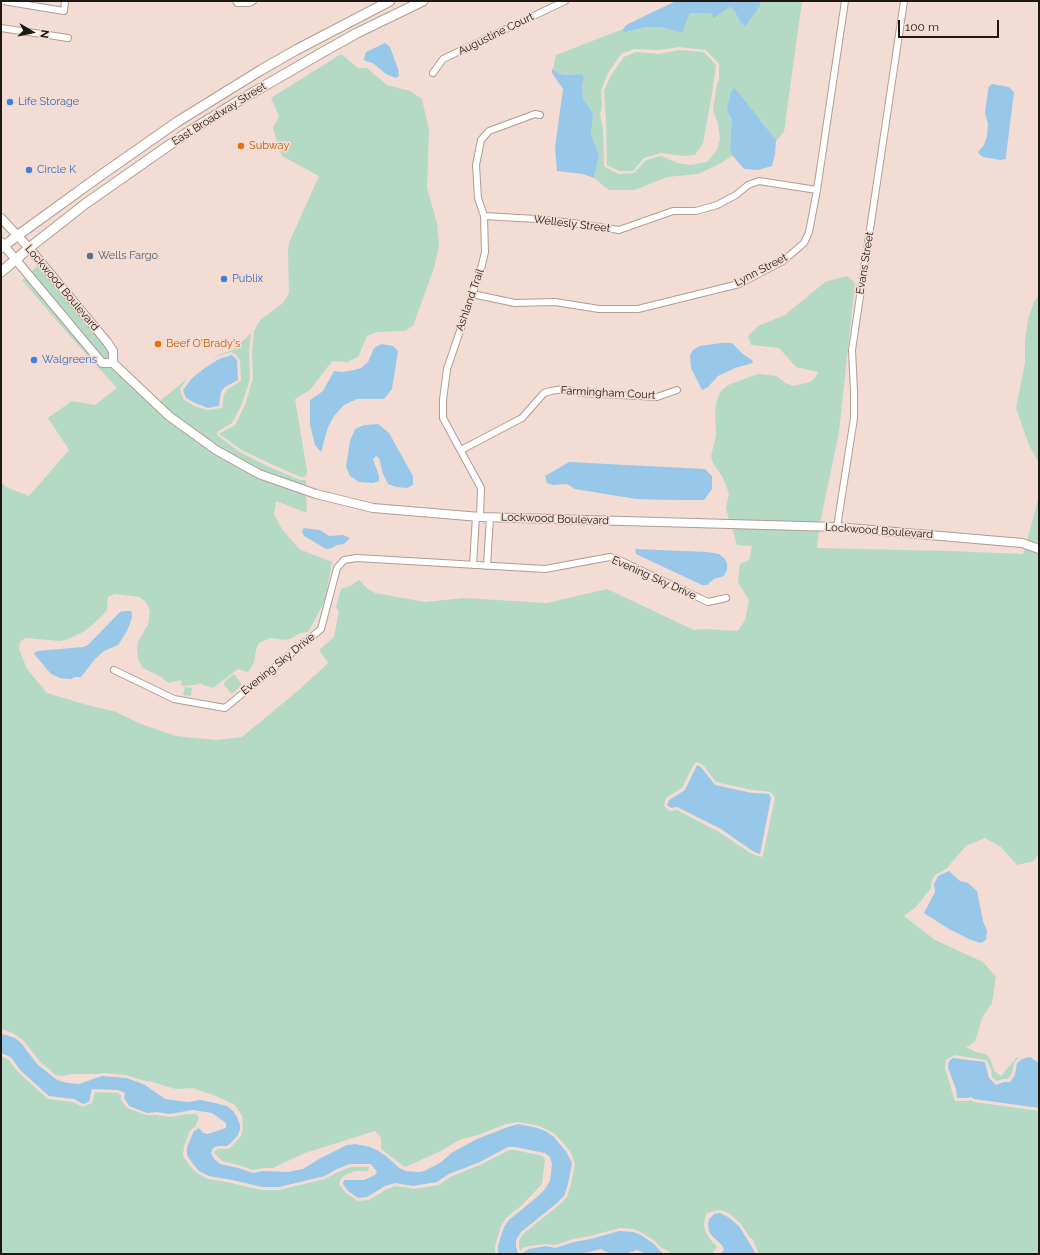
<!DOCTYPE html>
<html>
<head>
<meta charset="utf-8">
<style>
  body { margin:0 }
  #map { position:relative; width:1040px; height:1255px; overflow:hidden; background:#f3dcd3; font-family:Raleway,sans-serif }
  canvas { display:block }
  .frame { position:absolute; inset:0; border:2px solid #1e1713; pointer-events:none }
  .north { position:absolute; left:12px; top:12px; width:40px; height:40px; -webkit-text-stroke:3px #f3dcd3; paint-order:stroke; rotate:99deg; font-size:11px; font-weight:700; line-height:16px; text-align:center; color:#1e1713 }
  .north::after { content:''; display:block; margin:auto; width:14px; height:18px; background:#1e1713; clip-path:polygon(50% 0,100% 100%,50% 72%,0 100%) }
  .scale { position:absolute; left:898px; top:20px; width:101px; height:18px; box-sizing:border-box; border:2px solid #1e1713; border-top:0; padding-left:5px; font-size:12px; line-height:14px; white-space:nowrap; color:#1e1713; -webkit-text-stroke:3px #f3dcd3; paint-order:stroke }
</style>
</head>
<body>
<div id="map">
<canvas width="1040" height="1255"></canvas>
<div class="frame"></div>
<div class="north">N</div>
<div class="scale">100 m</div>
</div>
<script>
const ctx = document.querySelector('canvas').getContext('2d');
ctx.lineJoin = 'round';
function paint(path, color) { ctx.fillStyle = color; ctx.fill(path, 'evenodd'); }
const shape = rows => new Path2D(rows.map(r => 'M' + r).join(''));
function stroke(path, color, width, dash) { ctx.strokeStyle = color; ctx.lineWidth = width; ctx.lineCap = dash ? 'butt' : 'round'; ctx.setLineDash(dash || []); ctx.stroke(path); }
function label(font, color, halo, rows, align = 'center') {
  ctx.font = font + ' Raleway,sans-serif'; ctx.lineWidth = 3.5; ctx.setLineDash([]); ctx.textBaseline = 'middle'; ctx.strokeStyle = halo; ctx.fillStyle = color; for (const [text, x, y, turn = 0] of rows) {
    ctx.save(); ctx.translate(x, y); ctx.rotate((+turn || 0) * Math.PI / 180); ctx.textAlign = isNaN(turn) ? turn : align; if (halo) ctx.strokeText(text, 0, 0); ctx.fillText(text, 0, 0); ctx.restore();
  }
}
const green = shape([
  [761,1,802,1,784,132,776,141,760,119,728,110,732,120,730,147,733,155,721,163,698,174,667,177,635,190,609,190,594,178,599,155,591,135,593,113,583,99,582,87,584,78,575,74,563,75,553,69,556,55,623,29,622,30,626,32,647,27,661,27,682,33,690,13,711,13,730,7,734,10,740,22,745,27,760,6],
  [679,47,706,50,719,64,719,80,717,84,713,110,718,124,720,139,717,150,707,162,691,165,677,163,661,156,646,160,634,173,618,174,605,167,604,166,603,129,600,114,602,106,601,90,608,73,621,54,634,49,659,50],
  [679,50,704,52,716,65,712,94,703,143,695,155,685,156,661,153,644,158,633,171,619,171,607,165,606,118,604,91,611,75,624,57,636,52,659,54],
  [341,54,358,68,367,68,387,85,410,91,422,99,429,130,427,188,437,223,439,245,434,268,413,326,405,331,377,332,367,336,358,357,347,362,332,361,310,390,295,399,307,471,306,476,301,477,269,463,242,450,219,434,235,425,245,405,253,379,252,351,254,331,260,320,283,303,289,293,288,251,289,243,319,176,282,156,273,128,279,116,271,98],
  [38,265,104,344,109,352,109,359,104,359,31,272],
  [847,276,855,283,839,432,820,523,729,520,726,508,729,493,722,476,713,463,711,456,716,436,715,414,716,404,720,392,728,385,758,374,777,376,785,383,793,386,810,382,815,378,818,372,796,367,779,348,751,345,748,336,758,326,785,315,825,282],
  [26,277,78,340,211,452,216,455,306,495,307,513,276,501,274,514,282,529,299,549,332,562,325,600,309,631,307,632,300,633,292,638,286,640,270,638,259,643,256,650,254,662,249,671,247,672,238,669,213,688,201,684,201,683,195,685,182,686,181,680,169,683,161,677,143,668,138,659,137,649,138,642,148,624,150,611,146,602,139,597,115,594,108,597,107,610,100,618,85,631,68,639,60,641,25,638,20,642,19,649,27,669,47,693,94,707,114,711,141,724,176,736,216,740,242,737,300,689,327,664,328,662,319,650,334,637,339,611,336,607,341,589,350,586,359,580,368,589,375,593,425,602,464,598,547,603,607,589,694,630,707,629,738,631,745,620,749,600,738,582,740,564,749,560,752,546,737,545,732,527,819,530,817,548,949,551,1023,554,1025,548,1039,553,1039,853,1034,861,1017,865,1001,847,985,838,966,846,946,869,935,875,931,883,931,888,916,907,904,916,935,940,983,962,996,977,992,1003,982,1018,975,1042,966,1047,976,1052,985,1054,990,1058,994,1071,1001,1076,1016,1058,1019,1058,1014,1062,1012,1073,1008,1079,1004,1079,996,1081,992,1077,991,1069,986,1060,954,1055,946,1060,945,1068,955,1101,968,1101,971,1100,974,1102,1039,1111,1039,1254,759,1254,753,1240,750,1238,741,1224,730,1214,721,1210,712,1211,710,1213,707,1212,705,1218,704,1225,706,1233,713,1243,717,1246,713,1253,674,1254,660,1247,655,1241,642,1233,634,1229,620,1228,590,1236,573,1239,555,1245,546,1244,529,1246,523,1248,520,1251,519,1247,519,1241,523,1234,559,1205,567,1197,571,1184,575,1164,570,1151,556,1135,548,1130,539,1126,518,1122,506,1124,478,1135,461,1139,439,1152,405,1167,381,1149,381,1138,375,1131,305,1153,273,1168,263,1168,253,1170,238,1165,222,1161,214,1153,216,1150,219,1149,229,1149,241,1136,243,1129,242,1116,235,1105,216,1096,193,1088,176,1089,152,1082,141,1080,126,1075,103,1073,96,1074,72,1074,62,1076,56,1075,40,1062,24,1041,13,1033,1,1029,1,482,6,487,29,496,69,450,48,418,72,401,95,405,117,388,69,335,22,280],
  [697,762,704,766,716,782,752,790,771,792,775,798,763,855,761,857,752,854,719,832,677,810,670,811,664,806,666,798,682,788,694,764],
  [1039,295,1039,463,1029,445,1016,408,1025,363,1025,341,1028,319,1034,302],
  [251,333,249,351,250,379,242,404,232,423,217,432,217,435,240,452,267,466,300,480,306,480,306,487,261,470,218,448,172,413,158,400,160,401,187,379,180,389,183,399,194,406,207,410,222,408,224,394,228,389,241,381,240,360,234,353,231,352,218,356,211,361,218,355,233,350],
  [1039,490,1039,546,1027,541,1037,504],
  [234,674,242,685,232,694,224,685,225,681],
  [185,687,192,688,191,696,183,695],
  [1,1056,9,1060,18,1072,48,1099,73,1102,83,1107,92,1103,95,1092,117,1093,121,1095,121,1100,127,1108,146,1115,156,1115,171,1117,187,1114,196,1114,199,1118,195,1127,190,1130,184,1146,183,1156,190,1166,197,1173,208,1179,231,1183,261,1190,279,1190,325,1179,338,1172,351,1167,369,1167,368,1171,356,1171,345,1175,341,1178,339,1184,346,1193,358,1201,369,1200,387,1189,396,1186,414,1189,439,1185,450,1177,482,1164,509,1150,515,1150,543,1156,545,1160,542,1184,522,1205,506,1218,501,1226,495,1246,495,1254,1,1254]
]);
const water = shape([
  [676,1,761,1,760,6,745,27,740,22,734,10,730,7,714,18,711,13,690,13,682,33,661,27,647,27,626,32,622,31,626,25],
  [385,43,390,47,398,69,399,76,396,78,386,74,373,63,365,61,364,59,366,52],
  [552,69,563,75,582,74,584,78,582,87,583,99,593,113,591,135,599,155,594,178,583,174,557,171,555,148,563,89,552,73],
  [992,84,1009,87,1014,92,1006,156,1006,159,1000,160,983,157,978,153,979,151,984,145,987,136,988,124,985,113,988,90,989,86],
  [734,88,738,92,776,140,775,154,772,166,758,170,744,169,732,155,730,147,732,120,727,110,731,92],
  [721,343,732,343,743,354,752,360,753,363,735,368,718,376,708,387,702,390,691,368,690,355,693,350,700,346],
  [381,344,393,346,398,351,392,389,384,399,357,399,344,405,334,416,328,427,321,452,315,445,310,425,310,400,323,391,334,371,343,372,354,370,361,368,368,362,374,348],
  [232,355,237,360,238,380,225,387,221,392,219,406,208,408,195,403,186,398,183,390,192,378,205,368,219,359],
  [378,424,389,433,413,476,413,485,407,488,396,487,388,484,383,474,379,458,376,456,373,459,379,476,379,481,373,483,359,482,350,476,346,467,350,441,355,429,364,425],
  [569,462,705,469,712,476,712,489,704,500,674,500,636,499,575,489,567,484,553,485,547,483,545,476],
  [304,528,320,530,329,536,343,535,350,538,344,544,337,545,332,548,326,549,304,536,302,531],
  [635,549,707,552,719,554,724,558,727,563,727,570,724,576,714,579,707,585,702,585,636,554],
  [126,611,131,611,132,613,132,618,127,631,118,645,104,651,95,659,81,677,75,677,71,679,60,678,51,674,35,655,34,653,38,651,83,647,88,645,120,612],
  [697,765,701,767,715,785,752,793,769,794,771,798,760,854,754,852,721,829,677,807,671,808,667,805,669,800,685,790],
  [949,871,960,881,968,883,977,891,983,921,987,931,986,940,981,943,971,940,949,929,924,913,935,892,934,884,938,876],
  [1,1034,6,1035,15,1038,21,1043,37,1064,57,1080,68,1083,79,1084,102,1076,126,1078,138,1082,145,1085,165,1099,188,1102,200,1100,211,1102,227,1106,233,1111,237,1117,240,1125,240,1129,238,1135,230,1144,227,1146,218,1146,213,1148,211,1153,214,1159,220,1164,238,1168,253,1173,263,1171,288,1172,303,1169,319,1159,347,1145,355,1144,370,1147,377,1150,386,1156,399,1168,406,1171,419,1172,424,1171,440,1163,453,1152,477,1139,508,1127,518,1124,538,1128,547,1132,554,1137,567,1153,572,1163,568,1184,564,1196,557,1203,521,1232,516,1240,516,1247,518,1254,498,1254,498,1246,501,1236,504,1227,509,1220,537,1197,545,1189,550,1181,552,1164,550,1157,545,1153,515,1147,508,1147,480,1162,449,1174,437,1182,413,1186,395,1183,385,1186,367,1197,358,1198,348,1191,343,1184,344,1180,364,1180,375,1175,377,1172,371,1164,350,1164,337,1169,325,1176,279,1187,262,1187,232,1180,209,1176,199,1171,193,1164,187,1155,187,1147,194,1131,199,1128,203,1133,208,1134,226,1128,226,1123,212,1113,192,1110,170,1114,157,1112,147,1113,129,1106,124,1098,125,1093,118,1090,92,1089,89,1102,83,1104,74,1099,49,1096,20,1070,11,1057,1,1053],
  [1030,1057,1039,1063,1039,1108,974,1099,971,1097,968,1098,957,1098,956,1089,948,1068,949,1061,953,1058,985,1062,989,1078,996,1085,1004,1082,1010,1082,1015,1075,1017,1063,1022,1059],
  [720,1213,728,1217,739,1226,756,1254,720,1254,724,1250,722,1245,713,1237,709,1232,708,1224,709,1219,714,1214],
  [619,1231,633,1232,641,1235,654,1244,663,1254,646,1254,637,1250,625,1254,611,1254,601,1249,581,1254,521,1254,523,1253,525,1251,529,1249,546,1246,555,1248,574,1242,591,1239]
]);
const minor = shape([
  [3,1,64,11,65,1],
  [236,1,237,3,249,3,253,1],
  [1,28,68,38],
  [433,73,443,59,565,1],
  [484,216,536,219,573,223,619,230,673,211,696,211,717,205,736,195,748,185,759,181,817,190],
  [472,294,515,303,555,302,599,309,638,309,739,284,783,261,804,243,809,232,817,190,845,1],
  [461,450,522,418,544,393,551,391,563,389,582,393,657,397,677,390],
  [480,517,481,488,443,418,443,400,447,369,481,269,485,252,484,216,478,198,476,165,481,140,489,131,535,114,540,115],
  [837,527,854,418,854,391,852,350,904,1],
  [473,565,476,516],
  [487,566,490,517],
  [114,670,174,699,225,708,321,629,337,568,344,560,357,558,545,569,610,557,617,559,708,602,726,598]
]);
const tertiary = shape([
  [1,218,29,248,107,342,113,351,113,363],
  [1,242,102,363,113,363,169,416,216,450,259,474,316,494,373,508,480,517,837,527,1022,543,1039,549]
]);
const secondary = shape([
  [1,248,17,236,97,178,177,122,261,70,296,50,390,1],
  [1,272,29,248,85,204,185,134,240,100,323,52,357,33,423,1]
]);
const markers = [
  [10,102,4,"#3f7fe0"],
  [241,146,4,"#e8710a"],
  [29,170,4,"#3f7fe0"],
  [90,256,4,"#5c6f8a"],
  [224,279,4,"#3f7fe0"],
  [158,344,4,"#e8710a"],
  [34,360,4,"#3f7fe0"]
];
const streetNames = [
  ["Augustine Court",496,34,-26],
  ["East Broadway Street",219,114,-32],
  ["Wellesly Street",572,224,7],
  ["Evans Street",865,263,-81],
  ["Lynn Street",761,270,-28],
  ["Lockwood Boulevard",62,288,50],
  ["Ashland Trail",470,300,-71],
  ["Farmingham Court",608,393,3],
  ["Lockwood Boulevard",555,519,2],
  ["Lockwood Boulevard",879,531,4],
  ["Evening Sky Drive",654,578,24],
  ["Evening Sky Drive",278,664,-39]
];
const shopNames = [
  ["Life Storage",18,102],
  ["Circle K",37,170],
  ["Publix",232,279],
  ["Walgreens",42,360]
];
const foodNames = [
  ["Subway",249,146],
  ["Beef O'Brady's",166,344]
];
const serviceNames = [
  ["Wells Fargo",98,256]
];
paint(green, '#b4d9c5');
paint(water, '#97c8e9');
stroke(minor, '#b19c92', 8);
stroke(tertiary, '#b19c92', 10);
stroke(secondary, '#b19c92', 11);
stroke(minor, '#fff', 6);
stroke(tertiary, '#fff', 8);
stroke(secondary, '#fff', 9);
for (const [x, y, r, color] of markers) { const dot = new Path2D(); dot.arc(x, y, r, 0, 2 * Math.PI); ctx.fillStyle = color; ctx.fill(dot); stroke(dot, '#f3dcd3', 1.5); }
label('11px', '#1e1713', '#f3dcd3', streetNames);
label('11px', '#366cbe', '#f3dcd3', shopNames, 'left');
label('11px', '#c56008', '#f3dcd3', foodNames, 'left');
label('11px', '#4e5e75', '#f3dcd3', serviceNames, 'left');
</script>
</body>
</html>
